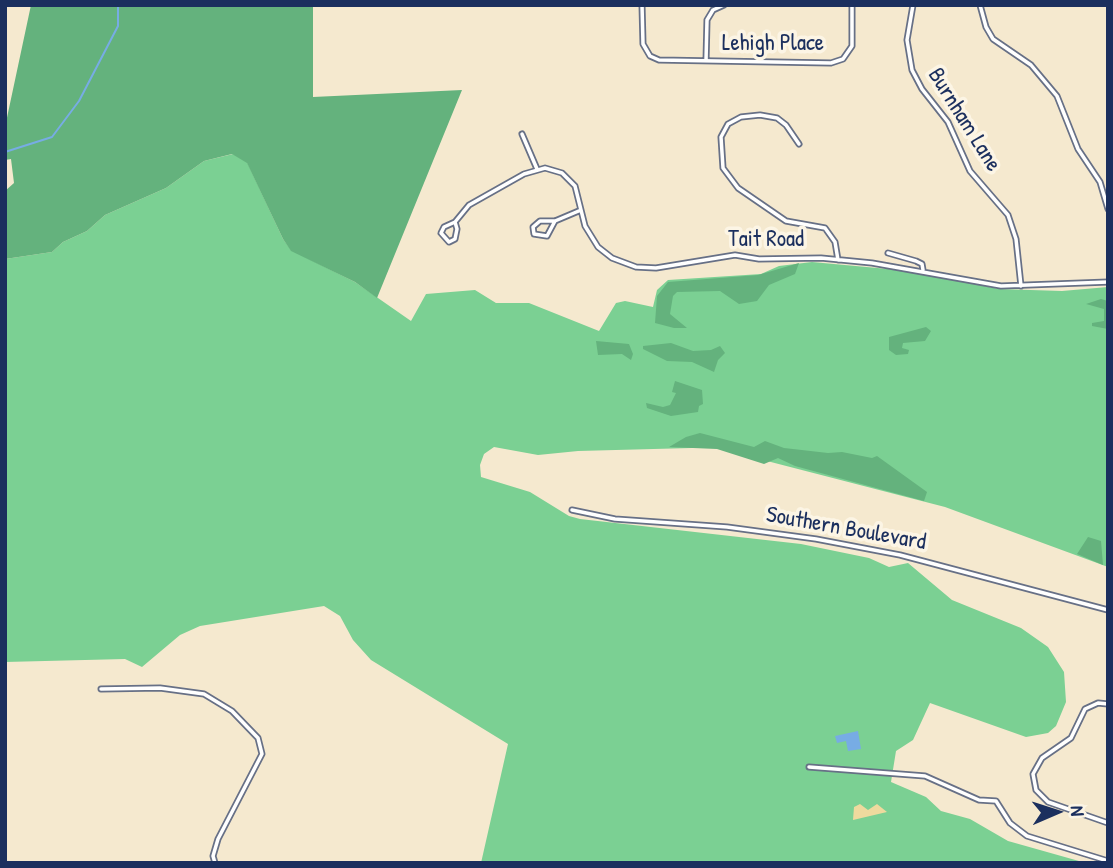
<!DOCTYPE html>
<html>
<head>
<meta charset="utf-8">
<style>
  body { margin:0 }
  #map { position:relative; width:1113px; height:868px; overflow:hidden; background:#f5e9cf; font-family:"Patrick Hand",sans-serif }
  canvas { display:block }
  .frame { position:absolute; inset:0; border:7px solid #1b2f5e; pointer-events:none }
  .north { position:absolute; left:1022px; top:777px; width:70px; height:70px; -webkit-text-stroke:5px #fcf5e5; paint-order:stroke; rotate:87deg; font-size:19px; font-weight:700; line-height:28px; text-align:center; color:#1b2f5e }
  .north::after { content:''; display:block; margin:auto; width:24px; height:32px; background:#1b2f5e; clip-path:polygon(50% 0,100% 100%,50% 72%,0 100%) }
</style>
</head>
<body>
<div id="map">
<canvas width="1113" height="868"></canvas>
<div class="frame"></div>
<div class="north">N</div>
</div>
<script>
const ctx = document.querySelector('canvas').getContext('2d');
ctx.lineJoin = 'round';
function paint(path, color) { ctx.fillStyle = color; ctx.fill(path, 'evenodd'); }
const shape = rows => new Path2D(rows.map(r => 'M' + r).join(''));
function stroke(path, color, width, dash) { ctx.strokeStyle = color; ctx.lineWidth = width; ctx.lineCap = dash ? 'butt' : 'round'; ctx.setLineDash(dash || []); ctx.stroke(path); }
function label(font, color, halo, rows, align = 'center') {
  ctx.font = font + ' "Patrick Hand",sans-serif'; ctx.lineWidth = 7; ctx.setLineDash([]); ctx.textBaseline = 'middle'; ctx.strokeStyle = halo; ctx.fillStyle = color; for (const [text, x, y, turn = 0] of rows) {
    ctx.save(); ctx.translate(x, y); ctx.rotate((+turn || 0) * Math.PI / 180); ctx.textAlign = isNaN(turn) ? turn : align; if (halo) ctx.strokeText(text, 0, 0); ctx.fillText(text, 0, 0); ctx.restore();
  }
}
const green = shape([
  [233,154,247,162,283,239,291,250,355,282,411,321,426,294,475,290,496,303,529,303,599,331,616,303,625,301,653,307,657,290,668,280,761,274,779,266,812,262,910,271,999,289,1062,291,1108,287,1108,567,945,507,767,461,729,447,578,451,538,455,494,447,484,454,480,465,481,477,530,492,569,516,580,519,801,544,869,558,889,567,908,563,952,600,1021,628,1048,647,1064,672,1066,702,1056,726,1048,733,1026,737,930,703,913,740,896,751,891,782,926,797,941,811,970,819,1008,841,1086,863,481,863,508,744,371,660,353,640,340,616,324,606,200,626,180,635,142,667,125,659,5,662,5,259,52,252,63,242,87,231,105,215,166,188,204,161]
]);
const forest = shape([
  [31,5,313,5,313,97,462,90,377,298,355,282,291,251,283,239,247,163,232,154,204,161,166,188,105,215,87,231,63,242,52,252,5,259,5,191,14,183,11,159,5,160,5,127],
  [799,263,795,274,769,285,757,301,739,304,720,291,677,292,673,296,670,314,687,328,674,328,655,323,657,296,668,282,758,275],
  [1101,299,1108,301,1108,329,1092,326,1092,323,1104,321,1104,309,1086,304],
  [926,327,931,331,925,341,903,343,902,348,909,350,908,354,896,355,889,350,889,337],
  [596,341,629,344,633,354,631,360,622,354,598,355],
  [671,343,693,351,711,350,720,346,725,353,718,360,714,372,692,362,667,361,643,349,643,346],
  [675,381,702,390,703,404,699,406,698,412,671,416,647,408,646,403,663,407,670,405,676,393,672,392],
  [700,433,754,447,765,441,784,448,828,453,842,452,872,458,877,456,927,492,924,501,795,466,778,458,764,464,717,449,669,447,686,437],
  [1088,537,1101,541,1103,565,1077,554]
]);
const sand = shape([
  [860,804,868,810,877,804,887,812,853,820,854,807]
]);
const water = shape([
  [858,731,861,749,848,751,846,741,837,743,835,736]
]);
const stream = shape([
  [5,152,52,137,79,101,118,26,118,5]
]);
const street = shape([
  [642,5,643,44,650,56,659,60,831,63,843,59,852,46,852,5],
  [913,5,907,40,912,70,922,89,948,122,970,171,1008,215,1016,239,1021,286],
  [980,5,986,27,993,39,1031,65,1057,96,1078,149,1100,182,1108,209],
  [706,61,707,20,713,10,724,5],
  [522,134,537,169],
  [799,144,786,125,777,118,760,115,741,117,728,124,721,137,723,168,738,188,786,221,825,228,835,242,838,260],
  [555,221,547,236,534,234,533,227,540,221,555,221,581,210],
  [455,222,457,229,455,239,449,242,441,233,444,227,455,222,469,205,524,174,545,168,562,173,575,186,585,226,598,247,612,258,636,267,656,268,735,255,759,259,821,258,872,263,1001,286,1108,282],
  [888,253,916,261,922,264,923,270],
  [572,510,615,519,727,527,816,539,900,555,1108,610],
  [101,689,160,688,204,694,232,711,258,738,262,754,218,839,213,856,215,863],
  [1108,704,1098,703,1085,709,1071,738,1042,758,1033,774,1036,790,1048,802,1108,823],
  [809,767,925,776,979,800,996,801,1010,823,1027,836,1108,861]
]);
const streetNames = [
  ["Lehigh Place",773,44],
  ["Burnham Lane",964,120,58],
  ["Tait Road",766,240],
  ["Southern Boulevard",846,529,10]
];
paint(green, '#7bd093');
paint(forest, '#64b27d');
paint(sand, '#eeda9e');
paint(water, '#77ace4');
stroke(stream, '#77ace4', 2);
stroke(street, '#677086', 7);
stroke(street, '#fff', 3.5);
label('23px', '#1b2f5e', '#fcf5e5', streetNames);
</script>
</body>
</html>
